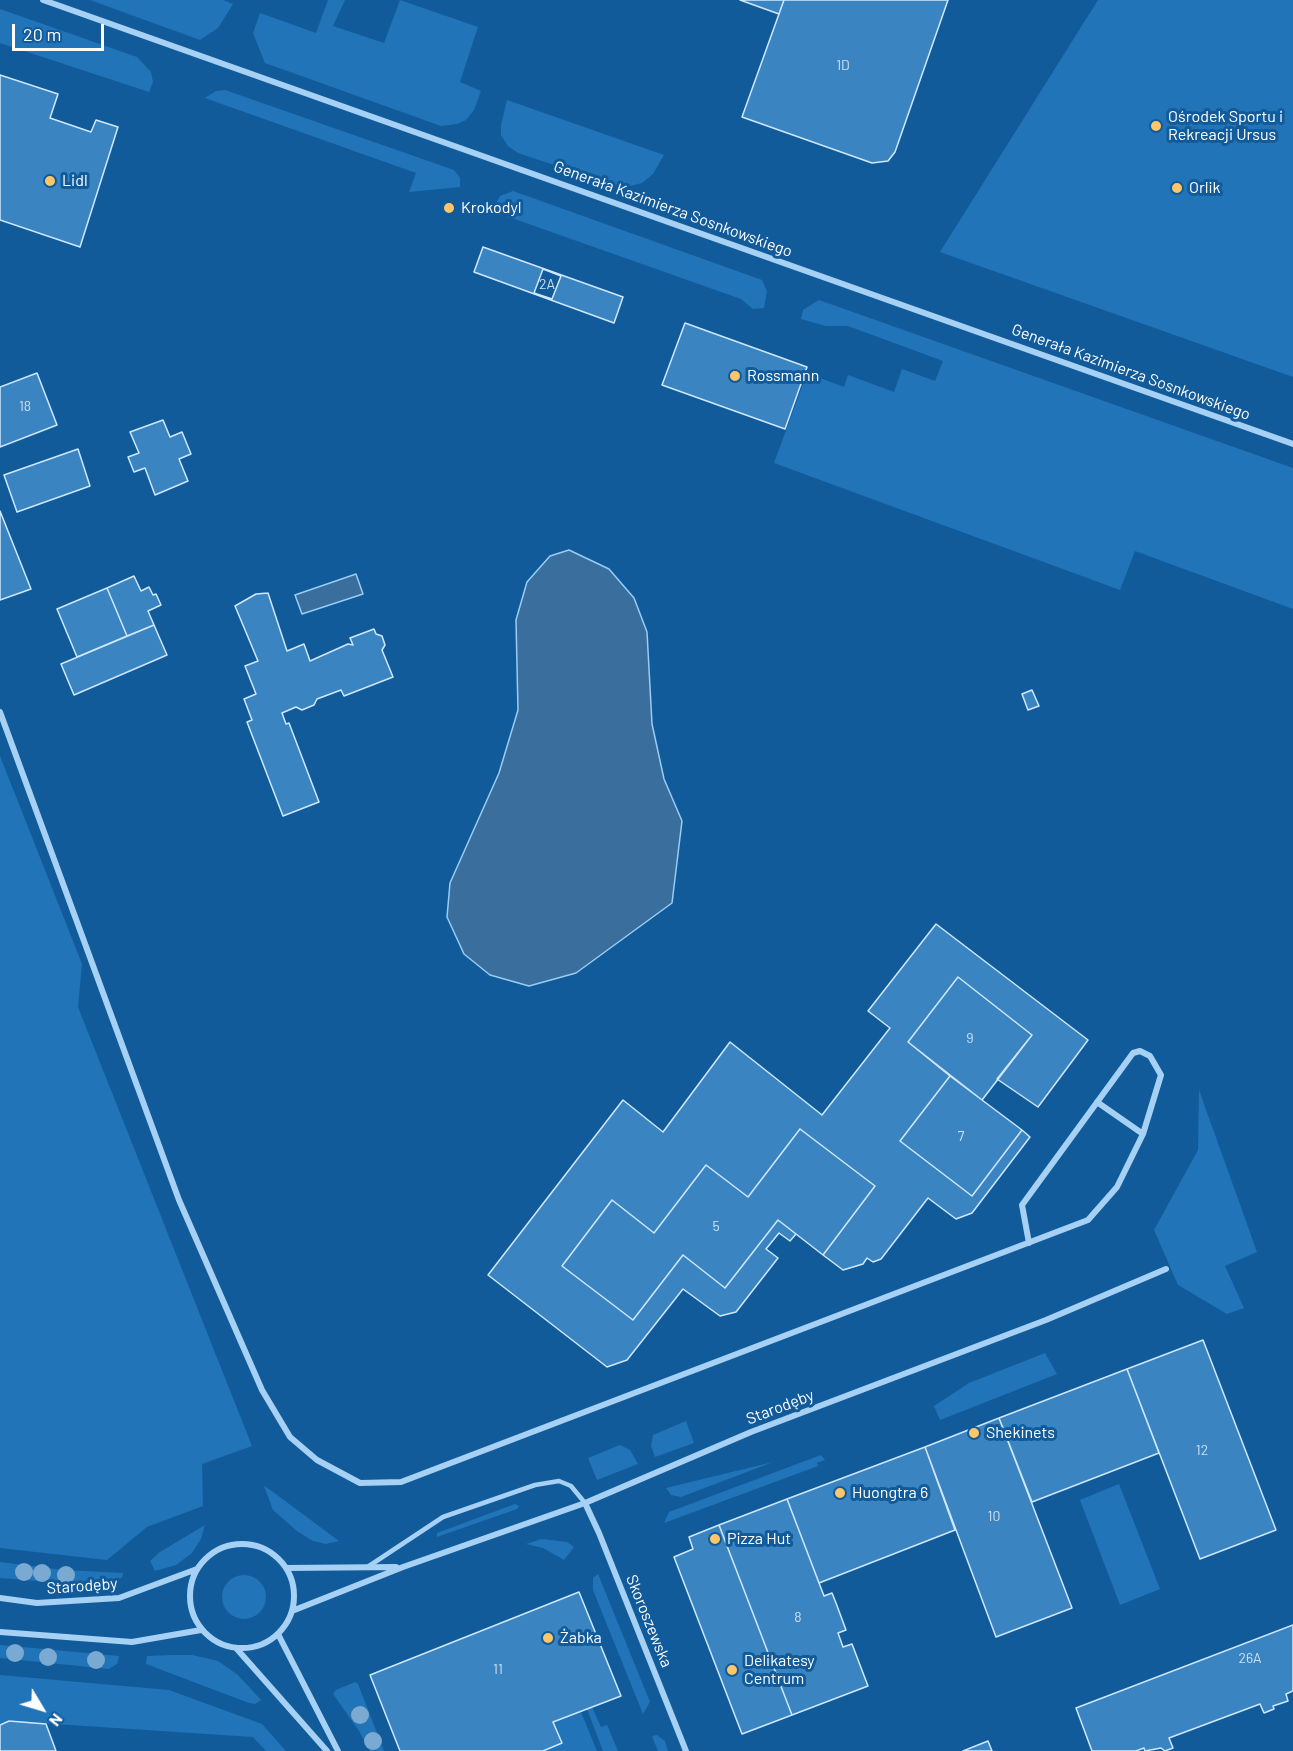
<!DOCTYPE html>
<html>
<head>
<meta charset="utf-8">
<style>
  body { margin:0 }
  #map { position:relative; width:1293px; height:1751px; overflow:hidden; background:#125b9b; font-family:Barlow,sans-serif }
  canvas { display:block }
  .north { position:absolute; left:12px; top:1679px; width:60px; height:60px; -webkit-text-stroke:4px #125b9b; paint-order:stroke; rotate:128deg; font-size:16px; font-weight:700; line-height:24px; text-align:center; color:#fff }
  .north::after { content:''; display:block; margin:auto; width:21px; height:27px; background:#fff; clip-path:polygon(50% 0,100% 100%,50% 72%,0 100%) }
  .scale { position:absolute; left:12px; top:24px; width:92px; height:27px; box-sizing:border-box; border:3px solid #fff; border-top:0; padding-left:8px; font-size:18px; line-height:21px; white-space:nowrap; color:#fff; -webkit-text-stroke:4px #125b9b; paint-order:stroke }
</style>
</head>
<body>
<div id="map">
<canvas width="1293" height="1751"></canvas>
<div class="north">N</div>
<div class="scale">20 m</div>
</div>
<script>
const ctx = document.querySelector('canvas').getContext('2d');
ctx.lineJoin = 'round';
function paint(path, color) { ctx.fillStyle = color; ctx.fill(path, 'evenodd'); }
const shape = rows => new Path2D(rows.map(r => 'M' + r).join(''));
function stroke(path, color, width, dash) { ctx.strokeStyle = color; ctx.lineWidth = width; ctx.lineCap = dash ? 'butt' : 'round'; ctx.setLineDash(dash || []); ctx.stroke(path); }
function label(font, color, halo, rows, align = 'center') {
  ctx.font = font + ' Barlow,sans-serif'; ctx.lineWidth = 6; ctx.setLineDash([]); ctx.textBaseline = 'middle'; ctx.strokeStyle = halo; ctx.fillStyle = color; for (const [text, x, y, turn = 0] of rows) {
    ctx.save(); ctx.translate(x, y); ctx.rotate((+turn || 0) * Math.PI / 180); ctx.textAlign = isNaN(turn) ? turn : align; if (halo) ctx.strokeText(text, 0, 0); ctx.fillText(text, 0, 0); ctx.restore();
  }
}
const green = shape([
  [90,0,223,0,233,4,218,28,200,40],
  [328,0,345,0,333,26,384,43,400,0,478,27,460,82,481,91,474,110,466,120,457,124,441,126,265,63,253,33,260,13,316,33],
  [1098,0,1293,0,1293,377,940,252],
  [0,9,137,57,151,72,153,82,149,92,0,43],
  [225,90,454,170,460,178,460,187,409,192,416,173,205,98,216,91],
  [507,100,664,155,653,174,642,183,622,188,518,153,508,146,501,135,501,125],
  [513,191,762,280,767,291,764,308,753,309,741,299,492,211,500,196],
  [819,300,1293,468,1293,609,1135,551,1120,590,774,463,807,373,844,387,848,375,894,392,902,369,935,381,943,361,848,326,826,326,801,319,803,310],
  [0,756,82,964,78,1007,252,1446,202,1464,203,1506,147,1527,107,1560,0,1548],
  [1199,1090,1257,1252,1225,1266,1244,1308,1227,1314,1178,1285,1154,1230,1198,1150],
  [1045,1353,1057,1374,940,1420,934,1406,969,1383],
  [686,1421,694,1443,655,1457,651,1446,653,1435],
  [620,1445,630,1450,638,1464,597,1480,588,1458],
  [821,1455,825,1460,817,1463,818,1466,664,1523,669,1512],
  [773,1462,681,1497,671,1495,666,1488],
  [1119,1484,1160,1589,1120,1605,1080,1500],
  [264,1486,269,1489,339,1541,326,1544,313,1541,297,1531,273,1510],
  [515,1504,519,1506,517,1509,437,1537,437,1533],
  [205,1525,201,1539,192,1553,176,1565,155,1571,150,1561,160,1552],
  [542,1539,567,1542,574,1547,564,1560,543,1548,526,1544],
  [0,1562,64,1570,123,1573,122,1578,77,1584,0,1578],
  [598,1574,650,1702,643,1714,593,1590,593,1578],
  '222 1597a22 22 0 1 1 44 0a22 22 0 1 1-44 0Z',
  [0,1645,119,1656,117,1664,109,1669,0,1658],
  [172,1655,192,1655,218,1661,238,1675,261,1700,255,1704,249,1703,146,1664,147,1656],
  [0,1675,169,1690,262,1724,286,1751,266,1751,253,1737,9,1721,0,1725],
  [355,1682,358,1684,384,1751,370,1751,359,1731,333,1694,336,1690],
  [592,1707,601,1727,607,1725,618,1751,603,1751,587,1709],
  [581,1712,597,1751,543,1751,562,1743,553,1722],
  [657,1735,665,1741,668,1751,658,1751,652,1736]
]);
const water = shape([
  [569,550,609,569,634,598,647,632,652,724,664,779,682,821,672,903,576,973,529,986,490,975,464,954,447,917,450,883,499,773,518,710,516,620,527,582,550,556,569,550],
  [356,574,363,594,302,614,295,595,356,574]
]);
const building = shape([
  [740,0,784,0,779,14,740,0],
  [784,0,948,0,895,152,888,161,872,163,742,117,784,0],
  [0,75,58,94,50,118,91,132,96,120,118,127,80,247,0,220,0,75],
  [483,247,623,297,614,323,474,272,483,247],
  [543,269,561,276,552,299,534,293,543,269],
  [685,323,807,367,785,429,662,385,685,323],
  [37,373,57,425,0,447,0,387,37,373],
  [163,420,170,437,182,432,191,454,179,459,188,481,155,495,145,468,134,472,128,457,139,453,130,432,163,420],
  [78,449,90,486,17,512,4,475,78,449],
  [0,511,31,589,0,600,0,511],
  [134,576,141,591,149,587,153,595,156,594,161,605,148,611,154,625,127,636,107,588,134,576],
  [107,588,127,636,77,657,57,609,107,588],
  [268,593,287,651,304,644,310,661,348,644,353,645,350,638,374,629,376,634,382,636,385,645,382,650,393,677,344,696,341,690,317,699,314,705,302,710,296,707,282,713,286,724,289,723,319,802,283,816,247,722,252,720,244,699,256,694,245,666,258,661,235,606,256,594,268,593],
  [154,625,167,655,74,695,61,664,154,625],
  [1032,690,1039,706,1028,710,1022,694,1032,690],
  [936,924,1088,1040,1038,1107,997,1079,1032,1035,958,977,908,1042,950,1076,900,1141,972,1196,1022,1130,1030,1137,972,1213,956,1219,928,1198,881,1259,873,1262,867,1258,863,1264,843,1270,823,1255,875,1186,800,1129,748,1197,706,1165,654,1233,612,1200,562,1266,633,1320,683,1255,725,1288,778,1220,796,1234,790,1241,779,1233,766,1249,778,1258,736,1312,720,1316,683,1289,627,1360,607,1367,488,1275,623,1100,663,1132,730,1042,822,1115,890,1028,868,1011,936,924],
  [958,977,1032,1035,982,1100,908,1042,958,977],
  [950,1076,1022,1130,972,1196,900,1141,950,1076],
  [800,1129,875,1186,823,1255,778,1220,725,1288,683,1255,633,1320,562,1266,612,1200,654,1233,706,1165,748,1197,800,1129],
  [1203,1340,1276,1530,1200,1559,1127,1369,1203,1340],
  [1127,1369,1159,1453,1032,1502,999,1418,1127,1369],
  [999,1418,1072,1608,996,1637,925,1447,999,1418],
  [925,1447,955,1530,819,1583,787,1499,925,1447],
  [787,1499,824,1596,832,1593,836,1603,846,1630,838,1633,843,1647,852,1644,868,1686,792,1715,719,1525,787,1499],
  [719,1525,792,1715,742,1734,674,1557,693,1549,689,1537,719,1525],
  [579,1592,621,1696,553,1722,562,1743,543,1751,400,1751,370,1675,579,1592],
  [1293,1625,1293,1691,1286,1694,1288,1701,1273,1706,1274,1709,1264,1713,1260,1704,1169,1738,1173,1748,1165,1751,1161,1748,1145,1751,1144,1748,1136,1751,1092,1751,1076,1708,1293,1625],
  [9,1721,46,1724,56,1751,0,1751,0,1725,9,1721],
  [988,1741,992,1751,963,1751,988,1741]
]);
const lane = shape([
  [369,1566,443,1517,535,1485,559,1481,571,1486,585,1503]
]);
const street = shape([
  [43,0,1293,444],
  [0,712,179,1200,262,1390,290,1437,317,1460,360,1483,401,1482,1088,1220,1117,1187,1143,1134,1161,1075,1150,1056,1140,1051,1133,1053,1022,1205,1029,1243],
  [1097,1102,1143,1134],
  [585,1503,599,1533,686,1751],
  '190 1596a52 52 0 1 1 104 0a52 52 0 1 1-104 0Z',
  [286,1568,396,1567],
  [0,1598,37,1603,119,1598,197,1569],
  [292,1611,403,1567,585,1503,751,1432,1046,1320,1166,1269],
  [0,1632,132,1642,201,1630],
  [278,1634,338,1751],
  [236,1648,327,1751]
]);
const trees = [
  [24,1572],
  [42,1573],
  [66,1575],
  [15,1653],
  [48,1657],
  [96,1660],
  [360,1715],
  [373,1741]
];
const markers = [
  [1156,126,6,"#ffc669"],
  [50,181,6,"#ffc669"],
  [1177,188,6,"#ffc669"],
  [449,208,6,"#ffc669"],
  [735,376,6,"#ffc669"],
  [974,1433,6,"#ffc669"],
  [840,1493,6,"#ffc669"],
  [715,1539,6,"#ffc669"],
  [548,1638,6,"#ffc669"],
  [732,1670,6,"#ffc669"]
];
const numberNames = [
  ["1D",843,65],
  ["2A",547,284],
  ["18",25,406],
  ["9",970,1038],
  ["7",961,1136],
  ["5",716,1226],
  ["12",1202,1450],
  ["10",994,1516],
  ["8",798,1617],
  ["26A",1250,1658],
  ["11",498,1669]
];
const poiNames = [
  ["Ośrodek Sportu i",1168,117],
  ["Rekreacji Ursus",1168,135],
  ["Lidl",62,181],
  ["Orlik",1189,188],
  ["Krokodyl",461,208],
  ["Rossmann",747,376],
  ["Shekinets",986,1433],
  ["Huongtra 6",852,1493],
  ["Pizza Hut",727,1539],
  ["Żabka",560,1638],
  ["Delikatesy",744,1661],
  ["Centrum",744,1679]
];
const streetNames = [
  ["Generała Kazimierza Sosnkowskiego",673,209,20],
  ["Generała Kazimierza Sosnkowskiego",1131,372,20],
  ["Starodęby",780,1407,-21],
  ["Starodęby",82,1586,-4],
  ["Skoroszewska",649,1621,68]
];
paint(green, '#2174b8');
paint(water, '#3a6e9c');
stroke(water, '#98cdf7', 1.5);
paint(building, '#3b84c2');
stroke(building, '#cfe8fe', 1.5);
stroke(lane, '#a6d1f4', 4.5);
stroke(street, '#a6d1f4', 6);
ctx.fillStyle = '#7aa9d1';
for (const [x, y] of trees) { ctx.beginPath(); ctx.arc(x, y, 9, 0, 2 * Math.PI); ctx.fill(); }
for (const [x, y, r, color] of markers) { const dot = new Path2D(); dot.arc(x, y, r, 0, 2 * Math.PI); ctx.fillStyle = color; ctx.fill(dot); stroke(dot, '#125b9b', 2); }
label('14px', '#cee0f0', null, numberNames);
label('16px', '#fff', '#125b9b', poiNames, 'left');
label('16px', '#fff', '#125b9b', streetNames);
</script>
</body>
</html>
